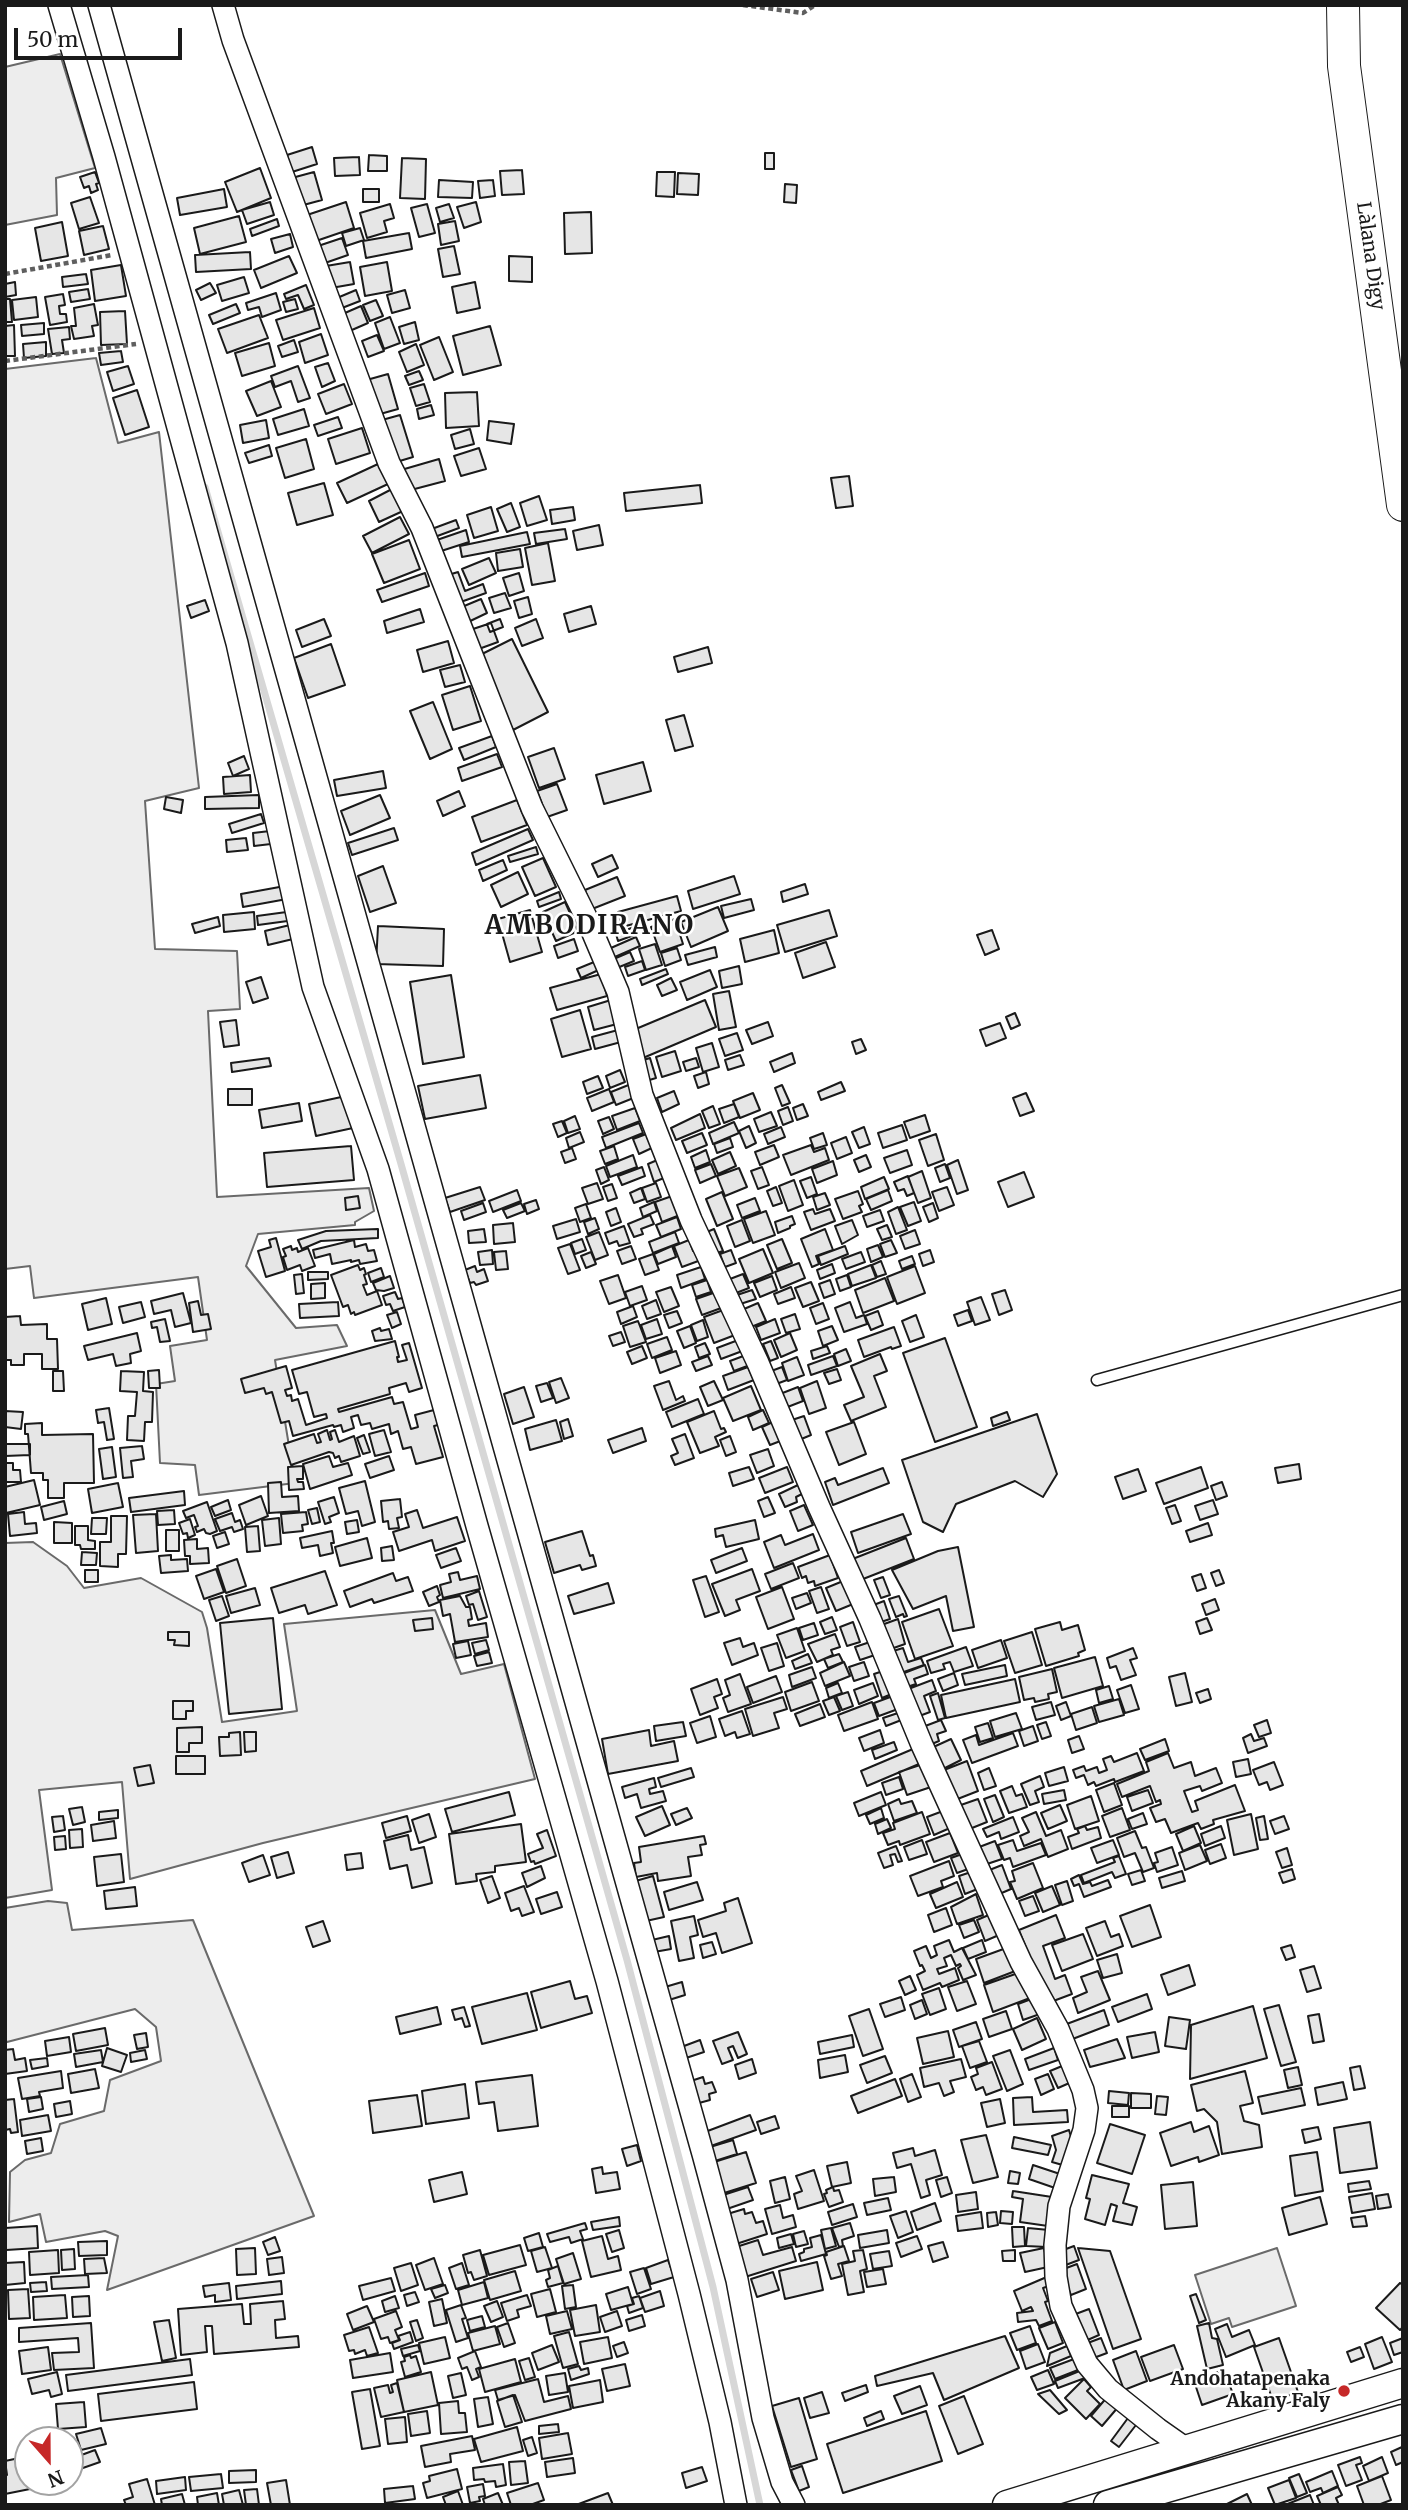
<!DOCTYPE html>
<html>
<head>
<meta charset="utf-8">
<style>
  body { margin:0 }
  #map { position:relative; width:1408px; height:2510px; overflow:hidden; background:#fff; font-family:Merriweather,serif }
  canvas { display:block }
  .frame { position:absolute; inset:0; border:7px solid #1a1a1a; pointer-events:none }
  .north { position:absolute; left:14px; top:2426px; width:70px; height:70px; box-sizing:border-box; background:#fff; border:2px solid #a3a3a3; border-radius:50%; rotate:159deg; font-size:19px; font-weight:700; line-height:28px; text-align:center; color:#1a1a1a }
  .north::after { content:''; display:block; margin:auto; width:24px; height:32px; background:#c62828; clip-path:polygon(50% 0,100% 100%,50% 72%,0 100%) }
  .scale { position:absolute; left:14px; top:28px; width:168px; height:32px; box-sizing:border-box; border:4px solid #1a1a1a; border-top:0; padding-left:9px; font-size:21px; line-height:24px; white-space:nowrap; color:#1a1a1a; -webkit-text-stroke:5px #fff; paint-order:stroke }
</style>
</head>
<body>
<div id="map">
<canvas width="1408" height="2510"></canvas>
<div class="frame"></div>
<div class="north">N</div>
<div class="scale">50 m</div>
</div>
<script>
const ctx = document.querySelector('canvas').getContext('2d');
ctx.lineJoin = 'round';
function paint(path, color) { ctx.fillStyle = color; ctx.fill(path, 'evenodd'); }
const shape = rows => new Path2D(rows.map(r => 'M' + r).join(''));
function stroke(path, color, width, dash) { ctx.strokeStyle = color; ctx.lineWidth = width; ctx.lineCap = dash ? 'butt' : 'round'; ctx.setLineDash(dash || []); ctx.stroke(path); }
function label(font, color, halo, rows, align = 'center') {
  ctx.font = font + ' Merriweather,serif'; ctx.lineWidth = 5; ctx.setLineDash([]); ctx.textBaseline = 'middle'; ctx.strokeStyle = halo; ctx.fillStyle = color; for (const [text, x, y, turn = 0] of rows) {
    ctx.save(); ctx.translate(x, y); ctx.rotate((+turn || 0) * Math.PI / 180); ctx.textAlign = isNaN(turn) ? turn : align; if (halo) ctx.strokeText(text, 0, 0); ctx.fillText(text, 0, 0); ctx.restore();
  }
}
const built = shape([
  [60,54,95,168,56,178,57,215,5,225,5,67,60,54],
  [96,358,118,443,159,432,199,788,145,801,155,949,237,951,240,1009,208,1011,217,1197,369,1188,374,1211,355,1222,355,1225,258,1234,246,1266,296,1328,337,1325,347,1346,275,1360,295,1483,199,1495,195,1465,160,1463,156,1384,175,1381,170,1346,207,1340,198,1277,34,1298,30,1266,5,1269,5,369,96,358],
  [33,1542,67,1566,84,1588,141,1578,202,1612,207,1628,222,1722,297,1711,284,1624,435,1610,461,1674,504,1664,535,1779,263,1843,130,1879,122,1782,39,1790,52,1890,5,1898,5,1543,33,1542],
  [48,1901,67,1903,72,1930,193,1920,314,2216,107,2290,118,2236,105,2231,46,2242,40,2214,9,2222,10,2172,25,2160,51,2153,60,2124,104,2111,110,2080,161,2061,156,2027,135,2009,7,2042,5,2040,5,1908,48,1901],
  [1277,2248,1296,2306,1232,2327,1229,2318,1211,2324,1195,2275,1277,2248]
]);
const stream = shape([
  [205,487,401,1164,627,1960,713,2287,760,2505]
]);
const building = shape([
  [312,147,317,164,292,172,287,155,312,147],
  [765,153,774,153,774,169,765,169,765,153],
  [369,155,387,156,387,171,368,171,369,155],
  [359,157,360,175,335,176,334,158,359,157],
  [402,158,426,159,425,199,400,198,402,158],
  [260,168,271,198,237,212,225,182,260,168],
  [522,170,524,194,502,195,500,171,522,170],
  [95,172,99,183,96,184,98,190,91,193,89,186,84,188,80,177,95,172],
  [314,172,322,200,296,207,288,179,314,172],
  [657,172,675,172,674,197,656,196,657,172],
  [678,173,699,174,698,195,677,194,678,173],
  [439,180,473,182,472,198,438,197,439,180],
  [493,180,495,196,480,198,478,181,493,180],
  [785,184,797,185,796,203,784,202,785,184],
  [224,189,227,207,180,215,177,198,224,189],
  [363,189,379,189,379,202,363,202,363,189],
  [90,197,99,223,79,229,71,203,90,197],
  [270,202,274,215,247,224,242,210,270,202],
  [346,202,354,228,316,241,307,215,346,202],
  [476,202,481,222,464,228,457,207,476,202],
  [390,204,394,218,384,221,387,232,367,238,360,213,390,204],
  [427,204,435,233,419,237,411,208,427,204],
  [449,204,454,218,440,222,436,208,449,204],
  [591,212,592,253,565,254,564,213,591,212],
  [239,216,246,242,200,254,194,228,239,216],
  [277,219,279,226,252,236,250,229,277,219],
  [455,221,459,241,441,245,438,224,455,221],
  [62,222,68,256,41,261,35,228,62,222],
  [103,226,109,249,84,255,79,231,103,226],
  [360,228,364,240,346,246,342,233,360,228],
  [409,233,412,249,366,258,363,241,409,233],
  [290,234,293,247,275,253,271,239,290,234],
  [342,238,348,255,325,263,318,246,342,238],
  [454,246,460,274,443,277,438,249,454,246],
  [250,252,251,269,196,272,195,255,250,252],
  [289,256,297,273,261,288,254,270,289,256],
  [509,256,532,257,532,282,509,281,509,256],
  [350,262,354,284,331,288,326,266,350,262],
  [387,262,392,291,365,296,360,267,387,262],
  [121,265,126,296,95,301,91,270,121,265],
  [86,274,88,284,63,287,62,277,86,274],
  [244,277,249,293,222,301,217,285,244,277],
  [15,282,16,295,5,297,5,284,15,282],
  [475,282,480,308,457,313,452,287,475,282],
  [210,283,216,293,201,300,196,290,210,283],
  [306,285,314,305,304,309,298,295,286,299,284,294,306,285],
  [88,289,90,299,71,302,69,292,88,289],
  [356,290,360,301,342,308,337,298,356,290],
  [405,290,410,308,392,313,387,295,405,290],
  [276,293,281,310,262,317,259,307,248,310,246,303,276,293],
  [63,294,65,305,59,306,60,314,66,314,67,322,50,325,45,297,63,294],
  [36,297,38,317,14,320,12,300,36,297],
  [5,299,10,299,12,322,5,322,5,299],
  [295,299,298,309,286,312,283,302,295,299],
  [376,300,383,316,370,321,363,305,376,300],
  [94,304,98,325,92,326,94,336,74,339,71,326,76,326,74,308,94,304],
  [236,304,240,313,213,324,209,315,236,304],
  [361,306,368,323,345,333,338,316,361,306],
  [314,308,320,328,283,340,276,320,314,308],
  [125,311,127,344,101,345,100,312,125,311],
  [259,315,268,338,227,353,218,329,259,315],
  [390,317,400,343,384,349,375,323,390,317],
  [415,322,419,340,404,344,399,327,415,322],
  [44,323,44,334,22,336,21,325,44,323],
  [14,325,15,356,5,356,5,326,14,325],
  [490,326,501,365,463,375,453,336,490,326],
  [69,327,70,339,62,340,64,353,52,354,48,329,69,327],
  [321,334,328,355,305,363,299,342,321,334],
  [377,335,384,351,368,357,362,341,377,335],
  [439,337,453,372,434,380,420,345,439,337],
  [294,340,298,352,282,357,278,346,294,340],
  [46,342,46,356,24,358,23,344,46,342],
  [269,343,275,366,242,376,235,353,269,343],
  [416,344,424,365,407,372,399,352,416,344],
  [121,351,123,362,101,365,99,353,121,351],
  [328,363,335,381,322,387,315,367,328,363],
  [128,366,134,384,113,391,107,372,128,366],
  [298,366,310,398,298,402,291,381,275,387,271,376,298,366],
  [419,371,423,380,409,385,405,376,419,371],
  [388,374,398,409,373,416,363,381,388,374],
  [271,381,281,407,257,416,246,391,271,381],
  [344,384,352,404,326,414,318,394,344,384],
  [424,384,430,402,416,406,410,388,424,384],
  [137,390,149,427,125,435,113,398,137,390],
  [477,392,479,426,446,428,445,393,477,392],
  [431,405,434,415,419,419,417,409,431,405],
  [304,409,309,426,278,435,273,419,304,409],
  [400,415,413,457,393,463,382,420,400,415],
  [338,417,342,428,318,436,314,425,338,417],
  [266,420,269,438,243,443,240,425,266,420],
  [489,421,514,424,511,444,487,440,489,421],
  [362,428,370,453,336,464,328,439,362,428],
  [470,429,474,444,455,449,451,435,470,429],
  [306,439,314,469,285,478,276,448,306,439],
  [269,445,272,456,249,463,245,453,269,445],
  [479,448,486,469,461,476,454,456,479,448],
  [439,459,445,481,407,491,401,470,439,459],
  [378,464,388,484,347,503,337,483,378,464],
  [849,476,853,506,836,508,831,478,849,476],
  [324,483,333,515,297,525,288,493,324,483],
  [700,485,702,503,626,511,624,493,700,485],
  [392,489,403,511,379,522,369,501,392,489],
  [539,496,547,520,527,526,520,503,539,496],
  [511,503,520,527,507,532,497,509,511,503],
  [491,507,498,531,474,538,467,515,491,507],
  [573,507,575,520,552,524,550,510,573,507],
  [400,517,409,534,372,553,363,536,400,517],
  [456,520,459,528,432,538,429,530,456,520],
  [599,525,603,545,577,550,573,531,599,525],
  [565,529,567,539,536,544,534,533,565,529],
  [466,530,469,542,435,553,431,542,466,530],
  [527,532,530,544,462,557,460,546,527,532],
  [409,540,420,569,384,583,372,554,409,540],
  [548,543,555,581,532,585,525,548,548,543],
  [520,549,523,567,498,571,496,553,520,549],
  [489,558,496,573,469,585,462,569,489,558],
  [458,572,465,591,483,584,486,593,455,604,445,576,458,572],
  [425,573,429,586,382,602,377,590,425,573],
  [519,573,524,591,509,596,503,578,519,573],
  [505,593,511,608,494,613,489,598,505,593],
  [528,597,532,614,519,618,514,601,528,597],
  [481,599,487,613,464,624,457,609,481,599],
  [205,600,209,611,191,618,187,606,205,600],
  [591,606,596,624,569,632,564,614,591,606],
  [420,609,424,622,387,633,384,621,420,609],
  [324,619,331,636,302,647,296,630,324,619],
  [500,619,503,627,490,632,487,624,500,619],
  [536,619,543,638,522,646,515,628,536,619],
  [491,623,498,642,476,650,470,630,491,623],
  [512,639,548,712,513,730,476,657,512,639],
  [448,641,454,663,423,672,417,650,448,641],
  [331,644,345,685,308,698,294,658,331,644],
  [708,647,712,663,678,672,674,657,708,647],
  [460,665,465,682,445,687,440,670,460,665],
  [470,686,481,721,453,730,442,695,470,686],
  [433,702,452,749,430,759,410,711,433,702],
  [684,715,693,746,675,751,666,720,684,715],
  [492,736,496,747,464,760,459,748,492,736],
  [554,748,565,779,539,788,528,757,554,748],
  [497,754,502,767,462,781,458,768,497,754],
  [244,756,249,769,233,776,228,763,244,756],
  [643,762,651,791,604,804,596,775,643,762],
  [383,771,386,788,337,796,334,780,383,771],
  [250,775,251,792,224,794,223,777,250,775],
  [557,784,567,810,547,817,537,791,557,784],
  [459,791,465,806,443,816,437,801,459,791],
  [259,795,259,808,205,809,205,797,259,795],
  [380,795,390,818,350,835,341,811,380,795],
  [166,797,183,800,181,813,164,809,166,797],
  [517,800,527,825,481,842,472,817,517,800],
  [261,814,264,823,232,833,229,824,261,814],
  [394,828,398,840,352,855,348,843,394,828],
  [528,829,533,840,476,865,472,853,528,829],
  [270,831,271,844,254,846,253,833,270,831],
  [246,838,248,850,227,852,226,840,246,838],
  [536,847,538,854,510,862,508,856,536,847],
  [612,855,618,868,598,877,592,864,612,855],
  [543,858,556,887,535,896,522,867,543,858],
  [503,860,507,870,483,881,479,870,503,860],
  [383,866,396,903,370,912,358,876,383,866],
  [518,872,528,894,501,907,491,885,518,872],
  [734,876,740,894,693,909,688,891,734,876],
  [617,877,625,896,592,909,585,890,617,877],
  [805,884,808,894,783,902,781,892,805,884],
  [285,886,287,899,243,907,241,894,285,886],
  [559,892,561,899,539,907,537,901,559,892],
  [677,896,681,911,622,927,618,912,677,896],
  [751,899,754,910,724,918,721,906,751,899],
  [565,902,578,931,556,941,543,912,565,902],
  [718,907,728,931,691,947,681,922,718,907],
  [530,910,542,952,510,962,498,919,530,910],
  [829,910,837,936,785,952,777,925,829,910],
  [294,911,295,920,258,925,257,916,294,911],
  [254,912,255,929,224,932,223,915,254,912],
  [218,917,220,926,195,933,192,924,218,917],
  [675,919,683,944,660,952,651,927,675,919],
  [290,925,293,939,268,945,265,931,290,925],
  [378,926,444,929,443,966,376,964,378,926],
  [634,927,637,934,618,941,616,934,634,927],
  [774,930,779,953,745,962,740,939,774,930],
  [992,930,999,949,985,955,977,935,992,930],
  [636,937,640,946,608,960,604,951,636,937],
  [574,939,578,951,558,958,554,946,574,939],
  [826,942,835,967,803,978,795,953,826,942],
  [655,944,662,965,646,970,639,949,655,944],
  [715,947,717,957,688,965,685,955,715,947],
  [677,948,681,960,665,966,661,953,677,948],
  [630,952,634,961,612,970,609,961,630,952],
  [599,960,603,968,581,978,577,969,599,960],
  [642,961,645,970,628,976,625,967,642,961],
  [739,966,742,984,722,988,719,971,739,966],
  [666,969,668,974,642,985,640,979,666,969],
  [710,970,717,987,687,1000,680,982,710,970],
  [601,974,607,996,557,1010,550,988,601,974],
  [451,975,464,1057,423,1064,410,982,451,975],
  [261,977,268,998,253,1003,246,982,261,977],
  [671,978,677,990,662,996,657,985,671,978],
  [729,991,736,1027,719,1030,713,994,729,991],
  [611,1000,617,1024,594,1030,588,1007,611,1000],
  [705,1000,716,1027,643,1058,631,1031,705,1000],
  [580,1010,591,1049,562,1057,551,1019,580,1010],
  [1015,1013,1020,1025,1011,1029,1006,1017,1015,1013],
  [236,1020,239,1045,224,1047,220,1022,236,1020],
  [768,1022,773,1036,752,1044,746,1030,768,1022],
  [1000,1023,1006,1038,986,1046,980,1030,1000,1023],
  [618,1030,621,1042,595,1049,592,1037,618,1030],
  [737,1033,743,1050,725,1056,719,1039,737,1033],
  [861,1039,866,1050,856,1054,852,1042,861,1039],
  [712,1043,719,1067,703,1072,696,1048,712,1043],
  [675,1051,681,1071,662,1077,656,1057,675,1051],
  [792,1053,795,1063,774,1072,770,1062,792,1053],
  [740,1055,744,1065,728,1070,725,1060,740,1055],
  [269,1058,271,1066,232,1072,231,1063,269,1058],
  [650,1058,656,1078,643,1082,637,1062,650,1058],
  [696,1058,699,1067,686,1071,683,1062,696,1058],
  [620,1070,625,1082,610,1088,606,1076,620,1070],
  [706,1072,709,1084,698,1088,694,1076,706,1072],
  [480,1075,486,1108,425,1119,418,1086,480,1075],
  [598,1076,603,1088,587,1094,583,1082,598,1076],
  [841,1082,845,1091,821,1100,818,1092,841,1082],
  [631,1084,636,1097,616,1105,611,1092,631,1084],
  [782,1085,790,1103,782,1106,775,1088,782,1085],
  [228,1089,252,1089,252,1105,228,1105,228,1089],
  [609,1089,614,1102,592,1111,587,1098,609,1089],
  [674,1091,679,1104,662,1112,657,1098,674,1091],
  [753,1093,760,1110,740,1118,733,1101,753,1093],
  [1026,1093,1034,1111,1020,1116,1013,1098,1026,1093],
  [346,1096,353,1128,316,1136,309,1104,346,1096],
  [299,1103,302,1121,262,1128,259,1110,299,1103],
  [734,1104,739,1117,724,1123,719,1109,734,1104],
  [803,1104,808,1116,797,1120,793,1108,803,1104],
  [713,1106,720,1124,709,1128,702,1111,713,1106],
  [788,1107,793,1121,783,1125,778,1111,788,1107],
  [635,1108,640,1121,617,1130,612,1116,635,1108],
  [771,1112,777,1126,759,1132,754,1119,771,1112],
  [700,1114,705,1128,676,1140,671,1128,700,1114],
  [925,1115,930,1131,910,1138,904,1122,925,1115],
  [575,1116,580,1129,568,1133,564,1121,575,1116],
  [609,1117,614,1129,603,1134,598,1121,609,1117],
  [562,1121,567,1133,558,1137,553,1124,562,1121],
  [734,1122,739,1133,713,1144,709,1133,734,1122],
  [639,1123,643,1133,606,1148,602,1137,639,1123],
  [902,1125,907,1140,883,1148,878,1133,902,1125],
  [749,1126,756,1143,746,1148,739,1131,749,1126],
  [781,1127,785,1137,768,1144,764,1134,781,1127],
  [864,1127,870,1144,859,1148,852,1132,864,1127],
  [580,1132,584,1142,569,1148,566,1138,580,1132],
  [649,1133,654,1147,639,1154,633,1139,649,1133],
  [702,1133,707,1145,687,1153,682,1141,702,1133],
  [823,1133,827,1145,814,1149,810,1138,823,1133],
  [936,1134,944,1160,928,1166,919,1140,936,1134],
  [846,1137,852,1153,837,1159,831,1143,846,1137],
  [730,1138,733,1147,717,1153,714,1144,730,1138],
  [774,1145,779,1157,760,1165,755,1152,774,1145],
  [811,1145,814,1152,825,1148,829,1160,791,1175,783,1155,811,1145],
  [351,1146,354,1180,267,1187,264,1153,351,1146],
  [614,1146,618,1159,605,1164,600,1151,614,1146],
  [572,1148,576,1159,565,1163,561,1152,572,1148],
  [706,1150,710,1162,695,1168,691,1157,706,1150],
  [907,1150,912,1165,890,1173,884,1158,907,1150],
  [730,1152,736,1166,718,1174,712,1160,730,1152],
  [633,1155,637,1167,610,1177,606,1166,633,1155],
  [866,1155,871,1167,859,1172,854,1160,866,1155],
  [662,1158,669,1176,654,1182,648,1164,662,1158],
  [958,1160,968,1190,957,1194,947,1165,958,1160],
  [833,1161,837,1175,817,1183,812,1169,833,1161],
  [711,1164,716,1176,700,1183,695,1170,711,1164],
  [945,1164,950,1178,940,1182,935,1168,945,1164],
  [604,1167,609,1180,601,1184,596,1170,604,1167],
  [642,1167,645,1176,622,1185,618,1176,642,1167],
  [762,1167,769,1185,758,1189,751,1171,762,1167],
  [739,1168,747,1187,725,1196,717,1176,739,1168],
  [922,1171,931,1198,918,1203,908,1177,922,1171],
  [1024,1172,1034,1197,1008,1207,998,1182,1024,1172],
  [908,1176,914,1193,907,1196,904,1189,898,1191,894,1182,908,1176],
  [811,1177,817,1194,807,1198,800,1181,811,1177],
  [884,1177,889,1189,865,1199,861,1187,884,1177],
  [794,1180,803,1205,788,1211,779,1186,794,1180],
  [597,1183,603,1199,588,1204,582,1188,597,1183],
  [656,1183,661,1197,647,1202,642,1188,656,1183],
  [612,1184,617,1198,608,1201,603,1187,612,1184],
  [480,1187,485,1200,450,1212,445,1198,480,1187],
  [776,1187,782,1203,773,1206,767,1191,776,1187],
  [947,1187,954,1205,939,1211,932,1192,947,1187],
  [641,1188,645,1199,634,1203,630,1193,641,1188],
  [517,1190,521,1201,493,1212,489,1201,517,1190],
  [888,1190,892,1201,871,1210,866,1199,888,1190],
  [858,1191,863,1204,859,1206,862,1212,843,1219,835,1199,858,1191],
  [722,1192,733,1219,717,1226,706,1199,722,1192],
  [825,1193,830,1205,817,1210,813,1197,825,1193],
  [675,1195,680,1215,662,1222,655,1202,675,1195],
  [358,1196,360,1208,346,1210,345,1198,358,1196],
  [755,1198,760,1211,742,1218,737,1205,755,1198],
  [536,1200,539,1209,527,1214,524,1204,536,1200],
  [654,1202,657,1211,643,1217,640,1208,654,1202],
  [914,1202,921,1221,908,1226,900,1207,914,1202],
  [483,1203,486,1212,464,1220,461,1211,483,1203],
  [521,1203,525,1211,507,1218,503,1210,521,1203],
  [933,1203,938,1218,929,1222,923,1207,933,1203],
  [586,1204,591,1218,580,1222,575,1208,586,1204],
  [898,1207,907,1230,896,1234,888,1212,898,1207],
  [616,1208,621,1222,611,1226,606,1212,616,1208],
  [813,1209,815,1214,830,1209,835,1221,811,1230,804,1212,813,1209],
  [880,1210,884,1221,867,1227,863,1216,880,1210],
  [766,1211,775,1235,753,1243,744,1219,766,1211],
  [650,1215,654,1224,641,1229,643,1234,634,1237,628,1224,650,1215],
  [792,1216,795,1224,790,1226,790,1228,778,1233,775,1222,792,1216],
  [677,1217,681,1229,661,1237,656,1225,677,1217],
  [595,1218,599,1229,588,1234,584,1222,595,1218],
  [576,1219,580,1232,557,1239,553,1226,576,1219],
  [742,1220,750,1241,735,1247,727,1226,742,1220],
  [852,1220,858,1235,842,1244,835,1226,852,1220],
  [513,1223,515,1242,494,1244,493,1225,513,1223],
  [887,1225,892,1237,882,1240,877,1229,887,1225],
  [624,1226,630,1243,619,1246,617,1241,609,1244,605,1233,624,1226],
  [378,1229,378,1238,321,1241,302,1249,298,1240,326,1231,378,1229],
  [484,1229,486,1242,469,1243,468,1231,484,1229],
  [714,1229,723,1251,711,1255,702,1234,714,1229],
  [825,1229,833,1250,816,1256,819,1264,812,1267,801,1239,825,1229],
  [915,1230,920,1244,905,1249,900,1236,915,1230],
  [599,1232,608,1255,595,1260,586,1237,599,1232],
  [675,1232,679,1243,653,1253,649,1242,675,1232],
  [276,1238,285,1271,266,1277,258,1251,271,1247,269,1240,276,1238],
  [582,1239,586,1250,575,1254,571,1243,582,1239],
  [782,1239,792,1263,777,1269,767,1245,782,1239],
  [354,1240,355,1247,366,1244,368,1251,374,1250,377,1261,360,1264,359,1260,351,1262,351,1260,332,1264,330,1254,315,1258,313,1250,354,1240],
  [689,1240,693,1251,697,1249,701,1260,682,1267,674,1246,689,1240],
  [891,1240,897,1253,885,1257,880,1244,891,1240],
  [570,1244,580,1270,568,1274,558,1248,570,1244],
  [878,1245,883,1257,871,1262,867,1249,878,1245],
  [291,1246,292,1250,297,1248,298,1252,308,1248,315,1266,302,1271,300,1265,287,1270,283,1257,286,1256,283,1249,291,1246],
  [631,1246,636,1259,622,1264,617,1251,631,1246],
  [672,1246,676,1257,658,1264,654,1254,672,1246],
  [845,1246,848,1254,821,1265,818,1256,845,1246],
  [763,1249,773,1273,749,1283,739,1259,763,1249],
  [492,1250,493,1264,480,1265,478,1252,492,1250],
  [731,1250,736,1263,725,1267,720,1254,731,1250],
  [930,1250,934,1262,923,1266,919,1254,930,1250],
  [506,1251,508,1269,496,1270,494,1252,506,1251],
  [591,1252,596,1264,586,1268,581,1256,591,1252],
  [861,1252,865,1262,846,1269,842,1259,861,1252],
  [653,1254,659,1270,645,1275,639,1259,653,1254],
  [912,1256,915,1264,902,1269,899,1261,912,1256],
  [881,1261,886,1274,877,1277,872,1265,881,1261],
  [799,1263,805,1278,781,1288,775,1272,799,1263],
  [832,1264,835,1273,820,1279,817,1270,832,1264],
  [358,1265,360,1270,364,1268,366,1274,364,1275,367,1284,363,1285,367,1295,377,1291,382,1305,355,1315,354,1312,351,1314,348,1305,343,1307,331,1275,358,1265],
  [871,1265,876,1278,852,1286,848,1274,871,1265],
  [475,1266,477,1272,484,1269,488,1281,476,1285,474,1282,470,1283,465,1270,475,1266],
  [915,1266,925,1293,897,1304,887,1277,915,1266],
  [701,1267,705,1279,681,1288,677,1275,701,1267],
  [381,1268,384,1277,371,1282,368,1273,381,1268],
  [308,1272,328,1272,328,1279,308,1280,308,1272],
  [302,1274,304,1293,296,1294,294,1275,302,1274],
  [743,1274,749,1288,736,1293,730,1279,743,1274],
  [618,1275,626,1298,609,1304,600,1281,618,1275],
  [847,1275,851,1287,840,1291,836,1279,847,1275],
  [390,1276,394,1288,384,1291,376,1290,373,1283,390,1276],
  [772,1276,777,1290,760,1297,754,1283,772,1276],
  [885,1278,894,1301,863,1313,855,1290,885,1278],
  [707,1280,711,1292,696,1297,692,1285,707,1280],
  [830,1280,835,1294,824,1298,819,1284,830,1280],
  [811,1282,819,1301,803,1307,795,1288,811,1282],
  [325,1283,325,1298,311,1299,311,1284,325,1283],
  [642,1286,647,1300,630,1306,625,1292,642,1286],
  [671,1287,679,1306,664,1312,656,1292,671,1287],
  [791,1287,795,1298,778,1304,774,1294,791,1287],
  [752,1290,756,1299,737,1305,734,1296,752,1290],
  [1005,1290,1012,1310,999,1315,992,1294,1005,1290],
  [719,1291,724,1307,702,1315,696,1299,719,1291],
  [395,1292,398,1299,402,1298,405,1307,393,1311,390,1304,386,1305,383,1296,395,1292],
  [183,1293,191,1323,175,1327,171,1310,154,1314,151,1301,183,1293],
  [981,1297,990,1320,975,1325,967,1302,981,1297],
  [106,1298,112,1324,88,1330,82,1304,106,1298],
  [656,1300,661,1314,647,1319,642,1306,656,1300],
  [198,1301,201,1315,208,1314,211,1329,193,1332,189,1303,198,1301],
  [141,1302,145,1317,123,1323,119,1307,141,1302],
  [338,1302,339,1316,300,1318,299,1304,338,1302],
  [850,1302,856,1318,864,1315,867,1324,844,1332,835,1308,850,1302],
  [758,1303,766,1321,751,1327,744,1309,758,1303],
  [823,1303,829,1319,816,1324,810,1308,823,1303],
  [633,1306,637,1317,621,1324,617,1312,633,1306],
  [726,1309,735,1335,714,1343,704,1317,726,1309],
  [968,1310,972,1321,958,1326,954,1315,968,1310],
  [677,1311,682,1323,669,1328,664,1315,677,1311],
  [878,1311,883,1325,871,1330,865,1316,878,1311],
  [397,1312,401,1324,392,1328,387,1315,397,1312],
  [795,1314,800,1329,786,1333,781,1319,795,1314],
  [916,1315,924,1337,910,1342,902,1321,916,1315],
  [20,1316,21,1325,47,1324,47,1339,57,1339,58,1369,42,1369,42,1354,24,1354,24,1365,11,1365,11,1360,5,1360,5,1317,20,1316],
  [165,1319,170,1341,160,1342,157,1327,152,1328,151,1322,165,1319],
  [657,1319,662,1334,646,1339,641,1325,657,1319],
  [775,1319,780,1333,761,1340,756,1327,775,1319],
  [703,1320,708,1337,697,1341,691,1325,703,1320],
  [638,1321,646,1342,630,1347,623,1326,638,1321],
  [690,1326,696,1343,684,1348,677,1331,690,1326],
  [832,1326,838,1340,823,1346,818,1331,832,1326],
  [894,1327,901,1346,892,1349,891,1347,864,1357,858,1340,894,1327],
  [380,1328,381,1331,389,1329,392,1339,375,1341,372,1331,380,1328],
  [621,1332,625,1342,613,1346,609,1336,621,1332],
  [137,1333,141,1351,130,1354,131,1363,116,1366,113,1354,88,1360,84,1346,137,1333],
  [790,1333,797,1350,781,1357,774,1340,790,1333],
  [667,1337,672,1350,652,1358,647,1344,667,1337],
  [945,1338,977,1427,935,1442,903,1353,945,1338],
  [741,1339,745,1350,721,1359,717,1348,741,1339],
  [395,1341,399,1357,397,1357,398,1362,407,1360,402,1345,409,1343,422,1388,409,1392,406,1383,389,1388,390,1394,338,1409,339,1412,392,1397,394,1404,403,1402,411,1429,418,1427,415,1415,434,1410,438,1425,434,1426,443,1457,416,1464,411,1447,403,1449,398,1431,391,1434,389,1424,372,1429,370,1423,361,1425,358,1415,351,1417,354,1428,343,1432,341,1425,334,1427,333,1425,293,1436,289,1421,281,1423,272,1392,266,1394,264,1388,245,1393,241,1379,286,1366,292,1388,285,1390,287,1396,291,1395,292,1401,298,1399,306,1425,327,1418,326,1414,314,1417,307,1392,299,1394,292,1370,395,1341],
  [771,1341,778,1358,770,1361,763,1344,771,1341],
  [705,1343,710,1354,699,1358,695,1347,705,1343],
  [642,1346,647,1358,632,1364,627,1352,642,1346],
  [827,1346,830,1353,813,1359,811,1351,827,1346],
  [846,1349,851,1361,838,1366,834,1354,846,1349],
  [676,1351,681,1365,660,1373,655,1358,676,1351],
  [880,1354,887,1371,874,1376,886,1407,851,1421,844,1405,864,1397,851,1366,880,1354],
  [746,1355,750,1365,734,1371,730,1361,746,1355],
  [708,1356,712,1365,696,1371,692,1362,708,1356],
  [833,1356,837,1366,811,1375,808,1365,833,1356],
  [797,1357,804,1375,788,1381,782,1363,797,1357],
  [748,1367,754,1380,728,1390,723,1376,748,1367],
  [782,1367,787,1380,771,1386,766,1373,782,1367],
  [837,1369,841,1380,829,1384,824,1373,837,1369],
  [159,1370,160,1388,149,1388,148,1371,159,1370],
  [53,1371,63,1371,64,1391,53,1391,53,1371],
  [121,1371,144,1372,143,1391,153,1392,152,1422,145,1422,144,1441,127,1440,128,1416,135,1416,137,1392,120,1391,121,1371],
  [561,1378,569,1398,556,1403,549,1382,561,1378],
  [669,1381,676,1400,683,1396,685,1401,663,1410,654,1386,669,1381],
  [714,1381,723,1400,708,1406,700,1387,714,1381],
  [817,1381,826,1408,809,1414,800,1388,817,1381],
  [547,1383,553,1398,541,1402,536,1386,547,1383],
  [751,1386,761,1410,733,1421,723,1398,751,1386],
  [524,1387,534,1417,513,1424,504,1394,524,1387],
  [798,1387,803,1401,785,1408,780,1394,798,1387],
  [698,1399,704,1414,672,1427,666,1412,698,1399],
  [109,1408,114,1439,107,1440,104,1422,98,1423,96,1410,109,1408],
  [763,1410,769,1423,753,1430,748,1417,763,1410],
  [5,1411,23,1412,21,1429,5,1427,5,1411],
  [714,1411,721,1429,724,1428,726,1432,715,1437,719,1446,700,1453,687,1422,714,1411],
  [1007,1412,1010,1420,993,1426,991,1418,1007,1412],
  [1037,1414,1057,1474,1043,1497,1015,1481,956,1504,943,1532,923,1522,902,1460,1037,1414],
  [804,1416,811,1435,799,1440,792,1420,804,1416],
  [568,1419,573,1436,564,1439,560,1422,568,1419],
  [556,1420,562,1441,530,1450,525,1429,556,1420],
  [775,1421,783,1440,770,1445,762,1427,775,1421],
  [854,1422,866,1454,839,1465,826,1432,854,1422],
  [42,1423,42,1435,93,1434,94,1483,64,1483,64,1498,48,1498,48,1480,43,1480,43,1473,31,1473,28,1434,25,1434,25,1424,42,1423],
  [642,1428,646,1441,613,1453,608,1440,642,1428],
  [327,1430,330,1440,332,1439,330,1432,335,1430,339,1442,354,1436,360,1456,341,1462,339,1456,335,1458,333,1453,329,1452,291,1465,284,1444,314,1434,317,1443,321,1442,318,1434,327,1430],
  [384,1430,391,1452,375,1456,369,1434,384,1430],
  [685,1434,694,1458,675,1465,671,1456,678,1453,672,1439,685,1434],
  [364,1435,370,1452,363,1454,357,1438,364,1435],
  [730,1436,736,1452,726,1456,720,1440,730,1436],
  [5,1444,30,1444,30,1455,5,1456,5,1444],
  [142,1446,144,1459,131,1461,133,1477,123,1478,120,1448,142,1446],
  [112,1447,116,1477,103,1479,99,1449,112,1447],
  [768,1449,774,1466,757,1473,750,1455,768,1449],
  [329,1456,333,1467,348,1463,352,1475,310,1489,303,1464,329,1456],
  [389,1456,394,1470,370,1478,365,1464,389,1456],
  [5,1463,13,1463,13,1470,20,1470,21,1482,5,1482,5,1463],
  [1299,1464,1301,1479,1278,1483,1275,1468,1299,1464],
  [303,1466,303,1479,297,1479,298,1482,303,1482,304,1489,289,1490,288,1467,303,1466],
  [749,1467,754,1479,733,1486,729,1473,749,1467],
  [787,1467,793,1482,765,1493,759,1478,787,1467],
  [1201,1467,1208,1488,1164,1504,1156,1483,1201,1467],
  [883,1468,889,1483,833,1505,825,1482,835,1478,838,1485,883,1468],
  [1138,1469,1146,1491,1123,1499,1115,1477,1138,1469],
  [34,1480,40,1505,6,1513,5,1487,34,1480],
  [365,1481,375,1522,362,1526,358,1511,346,1514,339,1488,365,1481],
  [281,1482,282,1497,298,1496,299,1511,269,1513,268,1483,281,1482],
  [1222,1482,1227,1496,1216,1500,1211,1486,1222,1482],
  [118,1483,123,1507,92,1513,88,1489,118,1483],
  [798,1485,802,1494,796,1497,797,1502,785,1507,779,1494,798,1485],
  [184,1491,185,1505,131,1512,129,1498,184,1491],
  [261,1496,268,1516,246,1525,239,1505,261,1496],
  [334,1497,339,1513,329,1517,331,1522,325,1524,318,1502,334,1497],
  [768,1497,775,1513,764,1517,758,1501,768,1497],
  [400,1499,402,1517,397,1518,399,1528,389,1529,388,1521,383,1522,381,1501,400,1499],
  [228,1500,231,1510,215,1516,211,1507,228,1500],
  [1213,1500,1218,1514,1200,1520,1195,1506,1213,1500],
  [64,1501,67,1514,44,1520,41,1507,64,1501],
  [207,1502,217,1531,210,1534,206,1533,204,1529,197,1532,195,1527,198,1526,194,1515,186,1518,183,1511,207,1502],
  [804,1505,813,1525,798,1531,790,1511,804,1505],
  [1175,1505,1181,1521,1172,1524,1166,1508,1175,1505],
  [317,1508,320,1522,312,1524,308,1510,317,1508],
  [174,1510,175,1524,158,1525,157,1511,174,1510],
  [417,1510,423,1528,457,1517,465,1541,435,1551,432,1540,399,1551,393,1532,409,1527,405,1514,417,1510],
  [24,1512,25,1524,36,1523,37,1533,10,1536,8,1514,24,1512],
  [306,1512,308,1524,302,1525,303,1531,283,1533,281,1514,306,1512],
  [232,1513,235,1522,240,1520,243,1529,234,1532,232,1527,220,1531,215,1519,232,1513],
  [156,1514,158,1551,136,1553,133,1515,156,1514],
  [903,1514,911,1534,858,1553,851,1532,903,1514],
  [111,1516,127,1516,126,1554,118,1554,118,1567,100,1566,100,1542,111,1542,111,1516],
  [92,1518,107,1518,106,1534,91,1534,92,1518],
  [279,1518,281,1544,265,1546,262,1520,279,1518],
  [190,1519,195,1535,188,1538,187,1533,183,1534,179,1523,190,1519],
  [357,1520,359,1532,347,1534,345,1522,357,1520],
  [755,1520,759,1539,726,1547,723,1535,716,1537,715,1529,755,1520],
  [54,1522,72,1523,72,1543,54,1543,54,1522],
  [1208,1523,1212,1535,1190,1542,1186,1531,1208,1523],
  [75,1526,88,1526,88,1540,95,1541,95,1549,81,1549,80,1545,75,1545,75,1526],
  [258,1526,260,1551,247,1552,245,1527,258,1526],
  [166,1530,179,1530,179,1551,166,1551,166,1530],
  [332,1531,334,1543,331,1543,333,1553,320,1556,318,1545,302,1548,300,1538,332,1531],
  [582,1531,590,1556,593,1555,596,1566,582,1570,580,1565,554,1573,545,1542,582,1531],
  [225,1532,229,1544,217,1548,213,1536,225,1532],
  [813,1534,819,1550,774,1568,764,1542,781,1535,785,1545,813,1534],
  [367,1538,372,1558,340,1566,335,1547,367,1538],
  [906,1538,914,1559,858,1581,850,1560,906,1538],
  [197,1539,197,1549,208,1548,209,1563,190,1564,190,1556,185,1556,184,1540,197,1539],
  [392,1546,394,1560,382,1561,381,1548,392,1546],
  [958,1547,974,1627,953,1631,946,1596,913,1609,892,1570,938,1551,958,1547],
  [456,1548,461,1561,441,1568,436,1555,456,1548],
  [742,1548,747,1561,716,1573,711,1560,742,1548],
  [82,1552,97,1553,96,1565,81,1565,82,1552],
  [171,1555,171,1560,187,1559,188,1571,161,1573,159,1556,171,1555],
  [830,1555,838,1578,815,1586,814,1581,808,1583,806,1576,802,1578,798,1567,830,1555],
  [237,1559,246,1586,226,1593,217,1566,237,1559],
  [793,1563,799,1578,771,1589,765,1574,793,1563],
  [216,1569,224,1592,204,1599,196,1576,216,1569],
  [752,1569,760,1591,736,1600,740,1610,725,1616,712,1584,752,1569],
  [85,1570,98,1570,98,1582,85,1582,85,1570],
  [1219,1570,1224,1583,1216,1586,1211,1573,1219,1570],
  [325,1571,337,1605,308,1614,305,1605,279,1613,271,1588,325,1571],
  [458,1572,460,1580,477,1576,480,1589,443,1598,440,1585,451,1582,449,1574,458,1572],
  [393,1573,396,1581,408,1577,413,1591,374,1603,372,1599,350,1607,344,1591,393,1573],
  [1201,1574,1206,1588,1197,1591,1192,1577,1201,1574],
  [706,1576,719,1612,705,1617,693,1580,706,1576],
  [883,1577,890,1595,881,1598,874,1580,883,1577],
  [848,1579,858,1602,836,1611,826,1588,848,1579],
  [608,1583,614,1603,574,1614,568,1596,608,1583],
  [437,1586,440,1595,437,1597,439,1602,429,1606,423,1592,437,1586],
  [782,1587,794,1619,768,1629,756,1597,782,1587],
  [821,1587,829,1609,817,1613,809,1591,821,1587],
  [255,1588,260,1605,231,1613,226,1596,255,1588],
  [479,1591,487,1617,478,1620,473,1604,469,1605,466,1596,479,1591],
  [807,1593,811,1603,796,1609,792,1598,807,1593],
  [222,1596,229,1616,216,1621,209,1600,222,1596],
  [460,1596,466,1607,470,1607,472,1619,468,1620,469,1626,486,1623,488,1637,455,1642,450,1614,443,1616,440,1600,460,1596],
  [899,1596,907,1616,904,1617,903,1614,896,1617,889,1599,899,1596],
  [1215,1599,1219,1610,1206,1615,1202,1604,1215,1599],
  [884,1601,890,1619,878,1623,871,1606,884,1601],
  [939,1609,953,1646,915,1659,902,1622,939,1609],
  [832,1617,837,1630,825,1634,820,1622,832,1617],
  [273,1618,282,1709,229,1714,220,1623,273,1618],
  [432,1618,433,1629,415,1631,413,1620,432,1618],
  [1207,1618,1212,1630,1200,1634,1196,1622,1207,1618],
  [898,1619,905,1644,888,1650,876,1627,898,1619],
  [853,1622,860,1642,847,1646,840,1627,853,1622],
  [1060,1622,1062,1630,1078,1625,1085,1650,1078,1653,1079,1656,1046,1666,1035,1629,1060,1622],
  [814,1623,818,1635,803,1640,799,1628,814,1623],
  [797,1628,805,1651,786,1658,777,1635,797,1628],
  [168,1632,189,1632,189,1646,174,1645,175,1640,168,1640,168,1632],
  [1032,1632,1042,1665,1015,1673,1004,1641,1032,1632],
  [835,1634,840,1647,831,1650,833,1655,817,1662,808,1644,835,1634],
  [740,1638,743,1647,754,1643,758,1655,732,1665,724,1643,740,1638],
  [486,1640,489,1650,475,1654,472,1643,486,1640],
  [1001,1640,1007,1658,978,1668,972,1650,1001,1640],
  [468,1641,471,1655,456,1658,453,1644,468,1641],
  [873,1641,878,1654,860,1660,855,1647,873,1641],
  [777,1643,784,1666,769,1671,761,1648,777,1643],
  [966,1647,973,1666,954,1672,950,1662,943,1664,945,1669,931,1673,927,1661,966,1647],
  [903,1648,908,1662,921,1658,924,1665,898,1674,890,1652,903,1648],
  [1133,1648,1137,1658,1130,1660,1136,1675,1121,1680,1116,1666,1110,1668,1107,1658,1133,1648],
  [489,1652,492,1663,477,1666,474,1656,489,1652],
  [808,1654,812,1663,795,1669,792,1661,808,1654],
  [839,1654,843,1662,828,1668,824,1659,839,1654],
  [1095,1657,1103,1686,1062,1698,1054,1668,1095,1657],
  [844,1662,850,1676,825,1686,820,1673,844,1662],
  [864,1662,869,1676,854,1681,849,1667,864,1662],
  [925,1665,928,1674,914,1679,916,1684,904,1688,899,1675,925,1665],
  [1005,1665,1007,1676,965,1685,962,1674,1005,1665],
  [812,1667,816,1678,792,1687,789,1675,812,1667],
  [1052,1669,1057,1692,1048,1694,1049,1699,1035,1702,1034,1698,1024,1700,1019,1677,1052,1669],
  [886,1670,894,1693,882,1698,874,1674,886,1670],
  [954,1673,958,1685,943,1691,938,1679,954,1673],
  [1185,1673,1192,1702,1176,1706,1169,1677,1185,1673],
  [740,1674,751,1704,728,1712,723,1698,730,1695,725,1680,740,1674],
  [776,1676,782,1692,753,1703,747,1687,776,1676],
  [717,1679,722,1694,714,1697,718,1708,700,1715,691,1689,717,1679],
  [1015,1679,1020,1702,946,1718,941,1695,1015,1679],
  [932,1680,936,1691,924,1696,930,1712,914,1718,903,1691,932,1680],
  [812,1682,819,1701,791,1711,785,1692,812,1682],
  [838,1683,842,1693,829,1698,826,1688,838,1683],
  [873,1683,878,1696,859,1704,854,1690,873,1683],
  [1131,1685,1139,1709,1125,1713,1117,1690,1131,1685],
  [1109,1686,1113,1699,1099,1703,1096,1690,1109,1686],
  [1208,1689,1211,1699,1200,1703,1196,1693,1208,1689],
  [848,1692,853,1706,842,1710,836,1696,848,1692],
  [938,1693,945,1718,938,1720,930,1696,938,1693],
  [893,1696,898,1709,879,1716,874,1703,893,1696],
  [783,1697,787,1709,774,1713,779,1728,753,1736,745,1709,783,1697],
  [834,1697,840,1711,829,1715,823,1701,834,1697],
  [1119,1699,1124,1715,1099,1722,1094,1706,1119,1699],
  [173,1701,193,1701,193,1711,186,1711,186,1719,173,1719,173,1701],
  [872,1702,878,1719,844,1731,838,1715,872,1702],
  [1051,1702,1055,1715,1036,1720,1032,1707,1051,1702],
  [1066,1702,1071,1716,1061,1720,1056,1706,1066,1702],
  [820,1704,825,1717,800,1726,795,1714,820,1704],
  [1092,1707,1097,1723,1076,1730,1071,1714,1092,1707],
  [742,1711,750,1734,737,1738,735,1732,725,1736,719,1719,742,1711],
  [901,1712,904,1719,886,1726,883,1718,901,1712],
  [1016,1713,1022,1729,995,1737,990,1721,1016,1713],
  [710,1716,716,1737,697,1743,690,1723,710,1716],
  [941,1720,946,1731,937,1734,939,1741,927,1746,920,1728,941,1720],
  [1267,1720,1271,1733,1259,1737,1254,1725,1267,1720],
  [683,1722,686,1736,656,1741,654,1726,683,1722],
  [1046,1722,1051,1736,1042,1739,1037,1725,1046,1722],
  [988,1723,993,1738,980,1742,975,1727,988,1723],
  [1033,1726,1038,1741,1024,1746,1019,1731,1033,1726],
  [202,1727,202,1743,189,1743,189,1752,177,1752,177,1728,202,1727],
  [649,1730,651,1746,674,1741,678,1761,608,1774,602,1739,649,1730],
  [880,1730,884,1743,864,1751,859,1738,880,1730],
  [240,1732,241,1755,220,1756,219,1737,229,1737,229,1733,240,1732],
  [244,1732,256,1732,256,1751,245,1752,244,1732],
  [1013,1733,1018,1746,972,1763,963,1740,976,1735,979,1745,1013,1733],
  [1251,1734,1254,1741,1264,1738,1267,1746,1248,1753,1243,1738,1251,1734],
  [1079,1736,1084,1749,1072,1753,1068,1740,1079,1736],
  [951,1739,961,1760,939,1771,929,1749,951,1739],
  [1165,1739,1169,1751,1145,1760,1140,1749,1165,1739],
  [894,1742,897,1750,875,1759,872,1750,894,1742],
  [913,1749,919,1764,867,1786,861,1771,913,1749],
  [1137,1753,1144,1771,1115,1782,1114,1779,1096,1786,1094,1782,1088,1785,1084,1775,1076,1778,1073,1770,1084,1766,1086,1771,1097,1767,1099,1773,1107,1770,1103,1759,1111,1756,1114,1762,1137,1753],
  [1168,1753,1174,1768,1191,1762,1195,1776,1216,1768,1222,1783,1202,1791,1200,1786,1184,1791,1192,1812,1198,1810,1195,1801,1235,1785,1245,1811,1213,1820,1214,1824,1201,1829,1198,1823,1171,1833,1165,1819,1156,1822,1150,1808,1161,1804,1160,1800,1156,1802,1150,1786,1122,1797,1117,1784,1149,1771,1146,1762,1168,1753],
  [176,1756,205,1756,205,1774,176,1774,176,1756],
  [1248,1759,1251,1774,1236,1777,1233,1762,1248,1759],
  [967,1761,978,1791,955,1800,944,1770,967,1761],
  [1274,1762,1283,1785,1270,1790,1267,1782,1259,1785,1253,1770,1274,1762],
  [926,1763,934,1786,907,1795,899,1772,926,1763],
  [150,1765,154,1783,138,1786,134,1768,150,1765],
  [1064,1767,1068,1781,1049,1786,1045,1773,1064,1767],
  [691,1768,694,1777,661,1787,658,1778,691,1768],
  [989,1768,996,1786,984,1790,978,1773,989,1768],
  [1040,1776,1044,1787,1035,1791,1039,1802,1030,1805,1021,1784,1040,1776],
  [899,1777,903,1789,886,1795,882,1783,899,1777],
  [654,1778,656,1787,649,1789,650,1794,663,1791,666,1801,641,1808,637,1794,625,1798,622,1787,654,1778],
  [1114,1783,1122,1805,1104,1812,1096,1790,1114,1783],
  [1012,1786,1016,1796,1022,1794,1027,1807,1009,1813,1000,1791,1012,1786],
  [1064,1790,1066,1800,1044,1804,1042,1794,1064,1790],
  [1148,1790,1153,1803,1132,1811,1127,1797,1148,1790],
  [509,1792,515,1815,452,1832,445,1809,509,1792],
  [881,1792,886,1805,859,1816,854,1803,881,1792],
  [995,1795,1004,1817,993,1822,984,1799,995,1795],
  [1091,1796,1099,1821,1075,1829,1067,1805,1091,1796],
  [899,1799,901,1804,912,1801,917,1813,894,1821,888,1804,899,1799],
  [978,1799,987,1822,967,1830,958,1806,978,1799],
  [1060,1805,1067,1821,1048,1829,1041,1813,1060,1805],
  [662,1806,670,1825,645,1836,636,1817,662,1806],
  [82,1807,85,1822,73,1825,69,1809,82,1807],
  [687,1808,692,1818,676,1825,671,1814,687,1808],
  [881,1808,884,1818,870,1824,866,1815,881,1808],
  [1122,1808,1130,1830,1110,1837,1102,1816,1122,1808],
  [118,1810,118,1818,99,1820,99,1812,118,1810],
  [943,1811,950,1828,934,1835,927,1817,943,1811],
  [922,1812,930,1834,900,1845,899,1841,888,1845,883,1833,895,1829,893,1823,922,1812],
  [1036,1812,1046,1836,1061,1830,1068,1849,1048,1857,1041,1839,1024,1846,1020,1836,1029,1832,1022,1818,1036,1812],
  [1143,1813,1147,1824,1132,1829,1128,1819,1143,1813],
  [429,1814,436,1837,419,1843,412,1820,429,1814],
  [1251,1814,1258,1849,1234,1855,1227,1820,1251,1814],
  [63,1816,65,1830,54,1832,52,1817,63,1816],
  [407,1816,411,1831,386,1838,382,1823,407,1816],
  [1264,1816,1268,1839,1260,1840,1256,1818,1264,1816],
  [1284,1816,1289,1829,1275,1834,1270,1821,1284,1816],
  [1013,1817,1019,1832,1001,1839,999,1832,987,1837,983,1829,1013,1817],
  [887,1819,891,1828,878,1834,875,1824,887,1819],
  [114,1821,116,1838,93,1841,91,1825,114,1821],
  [521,1824,526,1862,495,1866,495,1872,476,1874,477,1881,456,1884,449,1834,521,1824],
  [1085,1826,1087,1830,1098,1827,1101,1838,1072,1849,1068,1837,1079,1833,1077,1829,1085,1826],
  [1194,1826,1201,1843,1183,1851,1176,1834,1194,1826],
  [1221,1826,1225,1838,1205,1846,1201,1834,1221,1826],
  [82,1829,83,1847,70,1848,69,1830,82,1829],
  [547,1830,556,1856,535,1864,534,1861,531,1862,528,1854,543,1848,537,1834,547,1830],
  [1135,1831,1142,1848,1146,1847,1154,1868,1143,1872,1135,1853,1124,1857,1117,1838,1135,1831],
  [950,1833,958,1853,934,1862,926,1842,950,1833],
  [408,1835,411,1850,424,1847,432,1883,412,1888,407,1865,390,1869,384,1841,408,1835],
  [65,1836,66,1849,55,1850,54,1837,65,1836],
  [704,1836,706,1844,700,1845,702,1855,688,1857,691,1876,658,1881,657,1873,636,1877,634,1863,641,1862,639,1847,704,1836],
  [922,1840,927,1854,909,1860,904,1847,922,1840],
  [1013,1840,1017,1851,1041,1843,1046,1855,1013,1867,1010,1858,1004,1860,998,1845,1013,1840],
  [1113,1840,1119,1855,1097,1863,1091,1848,1113,1840],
  [995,1841,1002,1859,981,1866,974,1849,995,1841],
  [1221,1844,1226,1858,1210,1864,1205,1850,1221,1844],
  [1200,1845,1207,1861,1185,1870,1179,1853,1200,1845],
  [896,1846,902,1861,898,1862,895,1854,890,1855,893,1865,884,1868,878,1853,896,1846],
  [1172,1847,1178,1865,1157,1872,1154,1863,1158,1862,1155,1853,1172,1847],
  [1287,1848,1292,1865,1282,1868,1276,1852,1287,1848],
  [288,1852,294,1873,277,1878,271,1857,288,1852],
  [361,1853,363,1868,347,1870,345,1855,361,1853],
  [965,1853,971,1868,957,1873,951,1858,965,1853],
  [121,1854,124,1882,97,1886,94,1857,121,1854],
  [263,1855,270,1875,249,1882,242,1863,263,1855],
  [1119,1856,1126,1874,1115,1878,1112,1872,1084,1883,1081,1875,1115,1862,1113,1858,1119,1856],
  [949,1861,954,1876,941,1881,943,1887,918,1896,910,1876,949,1861],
  [1033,1863,1043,1888,1017,1899,1010,1882,1015,1881,1012,1871,1033,1863],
  [1002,1865,1011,1889,997,1895,987,1871,1002,1865],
  [541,1866,545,1878,527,1887,522,1873,541,1866],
  [1292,1869,1295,1879,1283,1883,1279,1873,1292,1869],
  [1141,1870,1145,1881,1132,1885,1128,1874,1141,1870],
  [974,1871,980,1888,965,1894,959,1876,974,1871],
  [1182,1871,1185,1881,1162,1888,1159,1878,1182,1871],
  [1079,1875,1083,1884,1090,1882,1092,1886,1108,1880,1111,1887,1084,1897,1079,1884,1074,1886,1071,1879,1079,1875],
  [492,1876,500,1898,488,1903,480,1880,492,1876],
  [653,1876,664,1917,646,1921,632,1882,653,1876],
  [1067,1881,1073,1901,1062,1905,1055,1885,1067,1881],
  [697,1882,703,1900,669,1910,664,1892,697,1882],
  [957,1882,963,1897,936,1908,930,1894,957,1882],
  [524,1886,534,1912,522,1916,519,1908,511,1911,505,1893,524,1886],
  [1052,1886,1060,1905,1043,1912,1035,1893,1052,1886],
  [135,1887,137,1906,106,1909,104,1891,135,1887],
  [557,1892,562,1907,541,1914,536,1899,557,1892],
  [976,1894,983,1915,957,1924,951,1907,976,1894],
  [1033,1896,1039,1911,1025,1916,1019,1901,1033,1896],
  [738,1898,752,1943,722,1953,716,1933,703,1937,698,1920,726,1911,724,1903,738,1898],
  [1150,1905,1161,1937,1132,1947,1120,1916,1150,1905],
  [946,1908,952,1925,934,1932,928,1915,946,1908],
  [991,1914,999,1935,985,1941,977,1920,991,1914],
  [1056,1915,1065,1938,1043,1946,1055,1979,1065,1975,1072,1994,1048,2003,1019,1930,1056,1915],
  [694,1916,698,1935,690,1937,694,1958,679,1961,671,1921,694,1916],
  [974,1920,979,1932,964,1938,959,1925,974,1920],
  [323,1921,330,1941,313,1947,306,1927,323,1921],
  [1105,1921,1111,1937,1119,1934,1123,1946,1097,1956,1086,1928,1105,1921],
  [1083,1934,1093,1959,1062,1971,1052,1945,1083,1934],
  [669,1936,671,1949,654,1952,652,1940,669,1936],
  [949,1940,954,1952,962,1948,976,1975,963,1980,958,1968,961,1966,960,1964,956,1966,951,1955,944,1958,947,1966,937,1969,939,1974,955,1968,959,1980,942,1987,940,1983,923,1990,917,1975,925,1971,922,1965,920,1966,914,1951,926,1946,931,1958,937,1955,934,1946,949,1940],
  [982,1940,986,1952,968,1959,963,1948,982,1940],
  [712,1942,716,1954,703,1958,700,1945,712,1942],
  [1291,1945,1295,1957,1286,1960,1281,1948,1291,1945],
  [1009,1947,1018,1970,984,1983,976,1959,1009,1947],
  [1117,1954,1122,1973,1103,1978,1097,1960,1117,1954],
  [1189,1965,1195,1985,1168,1995,1161,1975,1189,1965],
  [1314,1966,1321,1988,1307,1992,1300,1970,1314,1966],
  [1098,1971,1110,2000,1078,2013,1073,1998,1087,1992,1081,1977,1098,1971],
  [1021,1972,1030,1998,993,2012,984,1985,1021,1972],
  [910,1976,916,1990,905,1995,899,1981,910,1976],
  [570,1981,575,1999,587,1996,592,2013,541,2028,531,1992,570,1981],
  [967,1981,976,2004,957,2011,948,1987,967,1981],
  [682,1982,685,1995,669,2000,665,1987,682,1982],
  [939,1988,946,2009,930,2015,922,1994,939,1988],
  [527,1993,537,2030,482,2044,472,2007,527,1993],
  [1147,1994,1152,2009,1118,2022,1112,2007,1147,1994],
  [901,1997,905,2010,885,2017,880,2004,901,1997],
  [1034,1998,1040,2014,1023,2020,1018,2004,1034,1998],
  [922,2000,927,2014,915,2019,910,2005,922,2000],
  [1279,2005,1296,2062,1281,2066,1264,2009,1279,2005],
  [1253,2006,1267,2058,1190,2079,1191,2025,1253,2006],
  [437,2007,441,2024,400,2034,396,2017,437,2007],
  [464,2007,470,2026,465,2027,462,2018,455,2020,452,2010,464,2007],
  [869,2009,883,2049,863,2056,849,2016,869,2009],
  [1104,2010,1109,2025,1070,2040,1064,2025,1104,2010],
  [1006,2011,1012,2029,989,2037,983,2019,1006,2011],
  [1319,2014,1324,2041,1313,2043,1308,2016,1319,2014],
  [1169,2017,1190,2020,1186,2049,1165,2046,1169,2017],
  [1037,2018,1046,2039,1022,2050,1013,2029,1037,2018],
  [976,2022,982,2039,959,2047,953,2030,976,2022],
  [105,2028,108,2045,76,2051,73,2034,105,2028],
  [948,2031,954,2057,923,2064,917,2038,948,2031],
  [738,2032,747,2054,738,2058,733,2046,728,2048,733,2060,722,2064,713,2041,738,2032],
  [1155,2032,1159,2052,1132,2058,1127,2037,1155,2032],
  [146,2033,148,2047,137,2049,134,2035,146,2033],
  [852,2035,854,2047,820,2054,818,2042,852,2035],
  [69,2037,71,2052,47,2056,45,2041,69,2037],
  [1117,2039,1125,2058,1090,2067,1084,2050,1117,2039],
  [700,2040,704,2052,680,2060,676,2049,700,2040],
  [979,2041,987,2062,970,2068,962,2046,979,2041],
  [107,2048,127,2055,121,2072,102,2066,107,2048],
  [1054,2048,1058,2060,1029,2070,1025,2059,1054,2048],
  [13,2049,15,2060,25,2058,27,2071,5,2074,5,2050,13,2049],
  [101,2050,103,2062,76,2067,74,2054,101,2050],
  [145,2050,147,2059,131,2062,130,2053,145,2050],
  [1010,2050,1023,2084,1007,2091,993,2056,1010,2050],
  [845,2055,848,2072,820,2078,818,2060,845,2055],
  [885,2056,892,2073,867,2083,860,2065,885,2056],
  [47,2058,48,2066,32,2069,30,2060,47,2058],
  [752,2059,756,2073,739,2079,735,2065,752,2059],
  [961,2059,966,2077,950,2081,954,2092,944,2096,939,2083,924,2087,920,2068,961,2059],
  [992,2062,1002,2089,986,2095,983,2087,976,2090,971,2077,978,2074,976,2068,992,2062],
  [1067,2064,1074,2081,1058,2088,1050,2071,1067,2064],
  [1360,2066,1365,2088,1354,2090,1350,2068,1360,2066],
  [1298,2067,1302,2085,1288,2088,1284,2070,1298,2067],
  [95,2069,99,2088,71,2093,68,2074,95,2069],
  [61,2071,63,2088,39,2092,40,2096,22,2099,18,2078,61,2071],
  [1245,2071,1253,2103,1240,2106,1244,2121,1259,2125,1262,2147,1222,2154,1217,2122,1204,2109,1197,2111,1191,2085,1245,2071],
  [912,2074,921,2097,908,2102,900,2079,912,2074],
  [1048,2074,1054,2089,1041,2095,1035,2079,1048,2074],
  [532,2075,538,2126,498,2131,494,2102,479,2104,476,2082,532,2075],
  [703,2077,705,2084,712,2082,716,2092,709,2094,710,2100,699,2103,691,2081,703,2077],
  [895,2079,902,2096,858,2113,851,2096,895,2079],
  [1343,2082,1347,2099,1318,2105,1315,2088,1343,2082],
  [465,2084,469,2118,426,2124,422,2091,465,2084],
  [1301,2088,1305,2105,1262,2114,1258,2097,1301,2088],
  [1109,2091,1129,2093,1128,2105,1108,2103,1109,2091],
  [1131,2093,1151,2094,1151,2108,1131,2108,1131,2093],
  [417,2095,422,2126,373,2133,369,2101,417,2095],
  [1157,2096,1168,2097,1166,2115,1155,2114,1157,2096],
  [41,2097,43,2109,29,2112,27,2099,41,2097],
  [1032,2097,1033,2112,1067,2110,1068,2122,1014,2125,1013,2098,1032,2097],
  [14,2099,18,2132,11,2133,10,2129,5,2130,5,2100,14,2099],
  [1000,2099,1005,2123,987,2127,981,2103,1000,2099],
  [70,2101,72,2114,56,2117,54,2104,70,2101],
  [1112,2106,1129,2106,1129,2117,1112,2117,1112,2106],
  [48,2115,51,2131,22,2136,20,2120,48,2115],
  [750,2115,756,2130,711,2146,705,2132,750,2115],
  [775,2116,779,2128,761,2134,757,2122,775,2116],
  [1191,2122,1194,2132,1209,2126,1219,2155,1199,2162,1198,2157,1171,2166,1160,2133,1191,2122],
  [1370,2122,1377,2168,1340,2173,1334,2128,1370,2122],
  [1110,2124,1145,2135,1132,2174,1097,2163,1110,2124],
  [1318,2127,1321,2139,1305,2143,1302,2130,1318,2127],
  [1069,2130,1073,2144,1066,2166,1052,2162,1056,2150,1052,2136,1069,2130],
  [986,2135,998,2177,973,2183,961,2140,986,2135],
  [1014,2137,1051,2145,1048,2155,1012,2148,1014,2137],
  [41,2138,43,2151,27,2154,25,2141,41,2138],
  [733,2140,737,2154,715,2161,710,2147,733,2140],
  [637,2145,641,2161,627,2166,622,2149,637,2145],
  [913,2148,915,2156,935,2150,942,2175,926,2180,930,2195,921,2198,911,2164,897,2168,893,2153,913,2148],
  [746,2152,756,2183,721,2194,711,2163,746,2152],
  [1317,2152,1323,2191,1295,2196,1290,2156,1317,2152],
  [847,2162,851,2183,832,2187,827,2166,847,2162],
  [1033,2165,1060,2174,1055,2188,1029,2179,1033,2165],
  [602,2167,603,2174,617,2172,620,2189,596,2193,592,2169,602,2167],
  [814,2170,824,2201,798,2209,794,2194,802,2191,796,2176,814,2170],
  [1010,2171,1020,2173,1018,2184,1008,2183,1010,2171],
  [462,2172,467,2194,434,2202,429,2180,462,2172],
  [1092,2175,1129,2184,1123,2203,1137,2207,1132,2225,1113,2221,1117,2206,1111,2204,1105,2225,1085,2219,1090,2199,1086,2198,1092,2175],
  [785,2177,790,2199,775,2203,770,2181,785,2177],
  [894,2177,896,2192,875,2196,873,2179,894,2177],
  [947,2177,952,2193,941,2197,936,2180,947,2177],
  [1369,2181,1371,2189,1349,2192,1348,2184,1369,2181],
  [1193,2182,1197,2226,1165,2229,1161,2185,1193,2182],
  [748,2187,753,2200,724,2210,720,2196,748,2187],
  [833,2187,834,2191,839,2190,843,2202,829,2207,824,2194,827,2193,826,2190,833,2187],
  [1013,2191,1052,2197,1048,2226,1020,2222,1023,2199,1012,2197,1013,2191],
  [976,2192,978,2209,958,2212,956,2195,976,2192],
  [1372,2193,1375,2209,1352,2213,1349,2197,1372,2193],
  [1388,2194,1391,2207,1378,2209,1376,2196,1388,2194],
  [1320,2197,1327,2224,1289,2235,1282,2208,1320,2197],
  [888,2198,891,2210,867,2215,864,2203,888,2198],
  [935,2203,941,2221,917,2230,911,2212,935,2203],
  [853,2204,857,2217,832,2225,828,2212,853,2204],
  [780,2205,783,2218,793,2215,796,2227,772,2234,765,2209,780,2205],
  [744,2209,745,2214,752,2212,756,2223,763,2221,767,2234,733,2245,724,2215,744,2209],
  [906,2211,913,2232,898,2238,890,2216,906,2211],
  [1001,2211,1013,2212,1012,2224,1000,2223,1001,2211],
  [981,2212,983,2228,958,2231,956,2216,981,2212],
  [996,2212,998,2225,988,2227,987,2213,996,2212],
  [1365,2216,1367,2226,1353,2227,1351,2218,1365,2216],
  [619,2217,620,2226,593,2230,591,2222,619,2217],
  [585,2223,587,2229,580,2231,583,2239,571,2243,569,2237,550,2242,547,2234,585,2223],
  [850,2223,854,2236,842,2240,843,2246,839,2247,832,2228,850,2223],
  [37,2226,38,2248,6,2250,5,2228,37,2226],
  [1012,2227,1024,2227,1025,2246,1013,2247,1012,2227],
  [831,2228,836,2246,825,2249,821,2230,831,2228],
  [1028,2228,1049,2230,1047,2247,1026,2246,1028,2228],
  [619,2230,624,2248,612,2252,606,2234,619,2230],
  [887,2230,889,2243,860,2248,858,2235,887,2230],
  [804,2231,808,2244,796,2247,793,2234,804,2231],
  [539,2233,543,2247,528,2251,524,2238,539,2233],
  [791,2234,794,2244,779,2248,777,2238,791,2234],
  [821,2235,826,2254,801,2261,799,2254,804,2252,804,2249,812,2247,810,2238,821,2235],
  [602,2236,608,2259,618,2256,621,2270,591,2277,582,2241,602,2236],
  [917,2236,922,2249,901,2257,896,2243,917,2236],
  [275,2237,280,2251,268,2255,263,2242,275,2237],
  [758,2240,763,2255,792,2247,796,2261,745,2277,736,2247,758,2240],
  [107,2241,107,2255,79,2256,78,2242,107,2241],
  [943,2242,948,2257,933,2262,928,2246,943,2242],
  [520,2245,526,2265,489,2275,483,2255,520,2245],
  [844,2246,849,2261,838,2264,842,2276,831,2279,824,2256,827,2255,826,2252,844,2246],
  [1074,2246,1079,2260,1063,2266,1058,2252,1074,2246],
  [545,2247,552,2268,537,2272,531,2251,545,2247],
  [255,2248,256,2274,237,2275,236,2249,255,2248],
  [1044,2248,1048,2267,1025,2272,1020,2253,1044,2248],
  [1078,2248,1110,2251,1141,2339,1113,2349,1078,2248],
  [74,2249,75,2269,62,2270,61,2250,74,2249],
  [58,2250,59,2273,30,2275,29,2252,58,2250],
  [480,2250,487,2276,474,2280,471,2272,468,2273,463,2255,480,2250],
  [863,2250,867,2269,860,2271,864,2292,848,2295,842,2264,855,2261,853,2251,863,2250],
  [1015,2250,1015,2261,1003,2261,1002,2251,1015,2250],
  [889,2251,892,2266,873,2269,870,2254,889,2251],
  [573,2253,581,2279,564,2284,556,2259,573,2253],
  [282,2257,284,2273,269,2275,267,2259,282,2257],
  [104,2258,107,2273,85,2274,84,2259,104,2258],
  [434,2258,443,2284,425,2290,416,2265,434,2258],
  [668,2260,674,2277,651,2284,646,2268,668,2260],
  [24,2262,25,2283,5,2285,5,2263,24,2262],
  [817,2262,823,2290,785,2299,779,2271,817,2262],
  [411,2263,418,2285,401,2291,394,2268,411,2263],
  [462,2263,469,2285,456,2289,449,2268,462,2263],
  [1077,2264,1086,2289,1071,2295,1061,2270,1077,2264],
  [558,2266,563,2283,548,2287,546,2280,550,2278,548,2270,558,2266],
  [644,2268,651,2289,637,2294,630,2272,644,2268],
  [883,2269,886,2284,867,2287,864,2272,883,2269],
  [515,2271,521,2291,490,2300,484,2280,515,2271],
  [773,2272,779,2290,757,2297,751,2279,773,2272],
  [88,2275,89,2287,52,2289,51,2277,88,2275],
  [1049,2276,1052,2285,1043,2288,1048,2301,1045,2302,1052,2321,1039,2326,1036,2320,1018,2322,1017,2313,1033,2311,1031,2307,1022,2311,1014,2291,1049,2276],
  [391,2278,395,2291,363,2300,359,2286,391,2278],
  [281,2281,282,2294,237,2299,236,2286,281,2281],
  [46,2282,47,2291,31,2292,30,2283,46,2282],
  [484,2282,488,2298,462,2305,458,2290,484,2282],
  [229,2283,231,2300,215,2302,215,2295,205,2297,203,2286,229,2283],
  [1400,2283,1403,2285,1403,2327,1400,2330,1376,2308,1400,2283],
  [445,2285,448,2293,435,2298,431,2289,445,2285],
  [573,2285,576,2307,565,2309,562,2286,573,2285],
  [628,2287,633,2304,611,2310,606,2294,628,2287],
  [28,2289,30,2318,9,2319,8,2290,28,2289],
  [550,2289,556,2312,537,2317,531,2294,550,2289],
  [660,2291,664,2306,645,2312,640,2298,660,2291],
  [415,2292,419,2302,407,2306,404,2295,415,2292],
  [1196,2294,1206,2320,1199,2323,1190,2296,1196,2294],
  [65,2295,67,2318,34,2320,33,2297,65,2295],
  [527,2295,531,2306,517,2310,519,2317,507,2321,501,2303,527,2295],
  [89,2296,90,2316,73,2317,72,2297,89,2296],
  [395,2296,399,2308,385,2312,382,2301,395,2296],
  [639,2296,643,2308,629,2313,627,2306,634,2304,632,2298,639,2296],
  [442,2299,447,2323,434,2326,429,2302,442,2299],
  [283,2301,285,2319,275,2320,276,2338,298,2336,299,2347,214,2354,212,2326,205,2326,207,2352,181,2355,178,2309,242,2304,244,2324,251,2324,250,2304,283,2301],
  [497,2301,503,2317,491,2322,484,2306,497,2301],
  [461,2305,466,2318,462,2319,468,2338,456,2342,446,2310,461,2305],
  [596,2305,600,2332,575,2336,570,2310,596,2305],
  [367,2306,374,2322,353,2330,347,2314,367,2306],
  [1089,2309,1099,2335,1083,2342,1073,2315,1089,2309],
  [396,2311,402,2327,395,2330,399,2340,390,2343,388,2337,381,2339,374,2319,396,2311],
  [567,2311,572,2329,550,2334,546,2316,567,2311],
  [617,2311,622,2326,605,2332,600,2317,617,2311],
  [642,2315,645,2326,629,2331,626,2320,642,2315],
  [482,2316,485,2327,470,2331,467,2320,482,2316],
  [169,2320,176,2358,162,2361,154,2322,169,2320],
  [417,2320,423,2338,416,2341,410,2322,417,2320],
  [1055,2322,1063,2343,1048,2349,1039,2328,1055,2322],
  [91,2323,94,2368,54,2370,52,2353,79,2352,78,2338,19,2342,19,2328,91,2323],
  [508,2323,515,2343,504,2347,497,2327,508,2323],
  [1209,2323,1212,2338,1217,2339,1223,2365,1207,2369,1197,2326,1209,2323],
  [1227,2324,1232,2337,1249,2330,1255,2345,1226,2357,1215,2329,1227,2324],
  [495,2326,500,2344,473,2351,468,2333,495,2326],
  [1030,2326,1036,2343,1017,2350,1010,2333,1030,2326],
  [369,2327,378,2353,367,2356,365,2350,355,2354,354,2350,349,2351,344,2335,369,2327],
  [410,2332,413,2342,394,2349,392,2343,400,2340,398,2336,410,2332],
  [569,2332,578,2364,563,2368,554,2336,569,2332],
  [1005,2336,1019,2368,944,2400,933,2373,877,2386,875,2376,1005,2336],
  [445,2337,450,2358,424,2364,419,2343,445,2337],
  [608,2337,612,2358,584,2364,580,2342,608,2337],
  [1382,2337,1392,2362,1374,2369,1365,2344,1382,2337],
  [1101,2338,1107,2353,1091,2359,1085,2344,1101,2338],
  [1279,2338,1298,2392,1273,2401,1254,2347,1279,2338],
  [1403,2338,1403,2352,1394,2355,1390,2343,1403,2338],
  [624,2342,628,2353,617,2357,613,2346,624,2342],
  [1038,2344,1045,2362,1026,2369,1020,2351,1038,2344],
  [418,2345,420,2351,403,2356,401,2349,418,2345],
  [552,2345,559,2362,538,2370,532,2353,552,2345],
  [1174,2345,1183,2369,1150,2381,1141,2357,1174,2345],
  [1067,2346,1071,2356,1047,2366,1050,2353,1067,2346],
  [48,2347,51,2370,22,2374,19,2351,48,2347],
  [1360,2347,1364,2357,1351,2362,1347,2352,1360,2347],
  [475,2351,481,2367,476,2369,479,2377,472,2380,467,2367,462,2369,458,2358,475,2351],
  [1136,2351,1147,2381,1124,2390,1113,2360,1136,2351],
  [390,2353,393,2372,353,2378,350,2360,390,2353],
  [410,2355,411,2358,416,2356,421,2372,405,2377,401,2362,405,2361,404,2357,410,2355],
  [529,2358,535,2377,525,2380,519,2361,529,2358],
  [190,2359,192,2375,68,2391,66,2375,190,2359],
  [515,2359,521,2382,485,2392,479,2369,515,2359],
  [1074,2359,1078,2370,1055,2379,1050,2368,1074,2359],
  [625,2364,630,2386,607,2391,602,2369,625,2364],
  [579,2366,581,2370,588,2368,589,2374,571,2380,568,2369,579,2366],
  [1048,2370,1054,2384,1037,2390,1031,2377,1048,2370],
  [1082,2370,1085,2378,1058,2388,1055,2381,1082,2370],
  [1224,2370,1233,2394,1202,2405,1194,2381,1224,2370],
  [57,2372,62,2394,51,2397,49,2390,32,2394,28,2379,57,2372],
  [431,2372,438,2405,404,2412,397,2380,431,2372],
  [461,2373,466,2395,453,2398,448,2376,461,2373],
  [565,2373,568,2392,549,2395,546,2376,565,2373],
  [538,2379,544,2402,568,2396,571,2409,525,2421,515,2395,498,2400,495,2390,538,2379],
  [1084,2379,1091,2387,1087,2391,1100,2404,1086,2419,1065,2398,1084,2379],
  [600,2380,603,2402,573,2408,569,2386,600,2380],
  [194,2382,197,2409,101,2421,98,2394,194,2382],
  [397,2383,404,2412,381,2417,374,2388,388,2385,390,2393,393,2392,391,2385,397,2383],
  [866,2385,868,2392,845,2401,842,2393,866,2385],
  [920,2386,927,2405,902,2414,894,2396,920,2386],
  [370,2389,380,2446,362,2449,352,2392,370,2389],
  [1050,2390,1067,2410,1059,2414,1038,2394,1050,2390],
  [822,2392,829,2413,810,2418,804,2398,822,2392],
  [513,2395,522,2422,505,2427,497,2401,513,2395],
  [964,2396,983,2444,958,2454,939,2406,964,2396],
  [1108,2396,1119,2406,1102,2426,1091,2416,1108,2396],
  [488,2397,493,2424,478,2427,474,2399,488,2397],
  [799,2398,817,2459,791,2467,772,2406,799,2398],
  [458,2401,459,2413,465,2413,467,2432,441,2434,439,2403,458,2401],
  [84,2402,86,2427,58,2429,56,2404,84,2402],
  [427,2411,430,2433,411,2436,408,2414,427,2411],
  [881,2411,884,2419,867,2426,864,2418,881,2411],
  [926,2411,942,2461,843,2493,827,2444,926,2411],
  [405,2417,407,2442,388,2444,385,2419,405,2417],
  [1128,2418,1136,2425,1119,2447,1111,2441,1128,2418],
  [558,2424,559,2432,539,2434,539,2426,558,2424],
  [517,2427,523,2451,481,2462,474,2439,517,2427],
  [101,2428,106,2444,81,2450,76,2434,101,2428],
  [59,2431,62,2440,33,2440,59,2431],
  [568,2433,572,2454,542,2459,539,2438,568,2433],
  [472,2436,475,2450,450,2454,451,2462,425,2467,421,2446,472,2436],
  [532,2437,537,2453,528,2456,523,2440,532,2437],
  [1402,2447,1403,2462,1396,2465,1391,2452,1402,2447],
  [95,2450,100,2462,80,2469,76,2457,95,2450],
  [24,2457,30,2489,5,2494,5,2475,7,2475,5,2461,24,2457],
  [1360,2457,1362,2463,1356,2465,1362,2480,1346,2486,1338,2465,1360,2457],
  [1382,2457,1388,2473,1369,2481,1363,2466,1382,2457],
  [573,2458,575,2473,547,2477,545,2462,573,2458],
  [525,2461,528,2483,511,2485,509,2462,525,2461],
  [503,2464,506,2485,496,2487,495,2481,485,2482,484,2479,474,2480,473,2468,503,2464],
  [802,2466,809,2487,799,2491,791,2470,802,2466],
  [702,2467,707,2481,686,2488,682,2473,702,2467],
  [457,2469,462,2489,427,2498,423,2483,430,2481,429,2476,457,2469],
  [256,2470,256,2482,229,2483,229,2471,256,2470],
  [1332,2471,1338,2486,1323,2493,1321,2488,1310,2492,1306,2482,1332,2471],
  [221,2474,223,2488,191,2491,189,2477,221,2474],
  [1299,2474,1307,2493,1297,2497,1289,2478,1299,2474],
  [1382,2476,1391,2500,1378,2505,1364,2505,1357,2486,1382,2476],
  [185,2477,186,2490,157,2494,156,2481,185,2477],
  [147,2479,155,2505,126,2505,124,2500,133,2497,129,2484,147,2479],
  [286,2480,290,2505,271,2505,267,2483,286,2480],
  [1289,2480,1296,2498,1275,2505,1268,2488,1289,2480],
  [538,2483,544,2500,530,2505,511,2505,507,2493,538,2483],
  [483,2484,485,2496,479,2497,480,2501,470,2503,467,2487,483,2484],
  [413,2486,415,2499,385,2503,384,2489,413,2486],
  [1338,2487,1342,2495,1336,2498,1339,2505,1321,2505,1317,2496,1338,2487],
  [257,2489,259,2505,246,2505,244,2490,257,2489],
  [239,2490,243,2505,224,2505,222,2494,239,2490],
  [458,2491,463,2505,446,2505,443,2497,458,2491],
  [217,2493,219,2505,198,2505,197,2497,217,2493],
  [498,2493,503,2505,485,2505,483,2499,498,2493],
  [608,2493,613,2505,576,2505,608,2493],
  [182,2494,185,2505,162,2505,161,2499,182,2494],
  [1247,2494,1252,2505,1225,2505,1247,2494],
  [1310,2495,1314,2505,1285,2505,1310,2495]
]);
const path = shape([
  [743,5,803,13,815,5],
  [5,274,112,255],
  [5,361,136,344]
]);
const lane = shape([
  [1097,1380,1403,1295]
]);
const street = shape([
  [59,5,104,157,237,643,313,987,378,1169,477,1526,607,1981,689,2294,720,2422,736,2505],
  [99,5,703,2154,737,2280,763,2418,782,2482,794,2505],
  [223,5,233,40,389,463,422,528,532,808,587,919,618,992,642,1095,691,1220,758,1363,819,1507,870,1619,922,1745,1021,1962,1058,2029,1083,2090,1087,2108,1084,2130,1059,2206,1055,2245,1056,2277,1061,2306,1087,2364,1108,2389,1158,2429,1188,2450]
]);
const secondary = shape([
  [1007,2505,1403,2383],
  [1108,2505,1403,2419]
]);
const primary = shape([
  [1343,5,1344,66,1403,505]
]);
const markers = [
  [1344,2391,7,"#c62828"]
];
const streetNames = [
  ["Làlana Digy",1370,256,82]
];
const poiNames = [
  ["Andohatapenaka",1330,2380],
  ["Akany Faly",1330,2402]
];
const districtNames = [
  ["AMBODIRANO",590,927]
];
paint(built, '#ededed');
stroke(built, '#6a6a6a', 2);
stroke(stream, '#d7d7d7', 7);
paint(building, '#e6e6e6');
stroke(building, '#1a1a1a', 2);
stroke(lane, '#1a1a1a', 13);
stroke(street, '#1a1a1a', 24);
stroke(secondary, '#1a1a1a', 31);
stroke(primary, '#1a1a1a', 34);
stroke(path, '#5f5f5f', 4.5, [5, 3.5]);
stroke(lane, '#fff', 10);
stroke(street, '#fff', 21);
stroke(secondary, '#fff', 28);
stroke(primary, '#fff', 32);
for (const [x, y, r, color] of markers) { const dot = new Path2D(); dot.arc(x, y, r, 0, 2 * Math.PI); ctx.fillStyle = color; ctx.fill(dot); stroke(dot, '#fff', 2.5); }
label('19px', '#1a1a1a', '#fff', streetNames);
label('bold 19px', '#1a1a1a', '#fff', poiNames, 'right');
ctx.letterSpacing = '2px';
label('bold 26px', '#1a1a1a', '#fff', districtNames);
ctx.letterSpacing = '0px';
</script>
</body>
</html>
